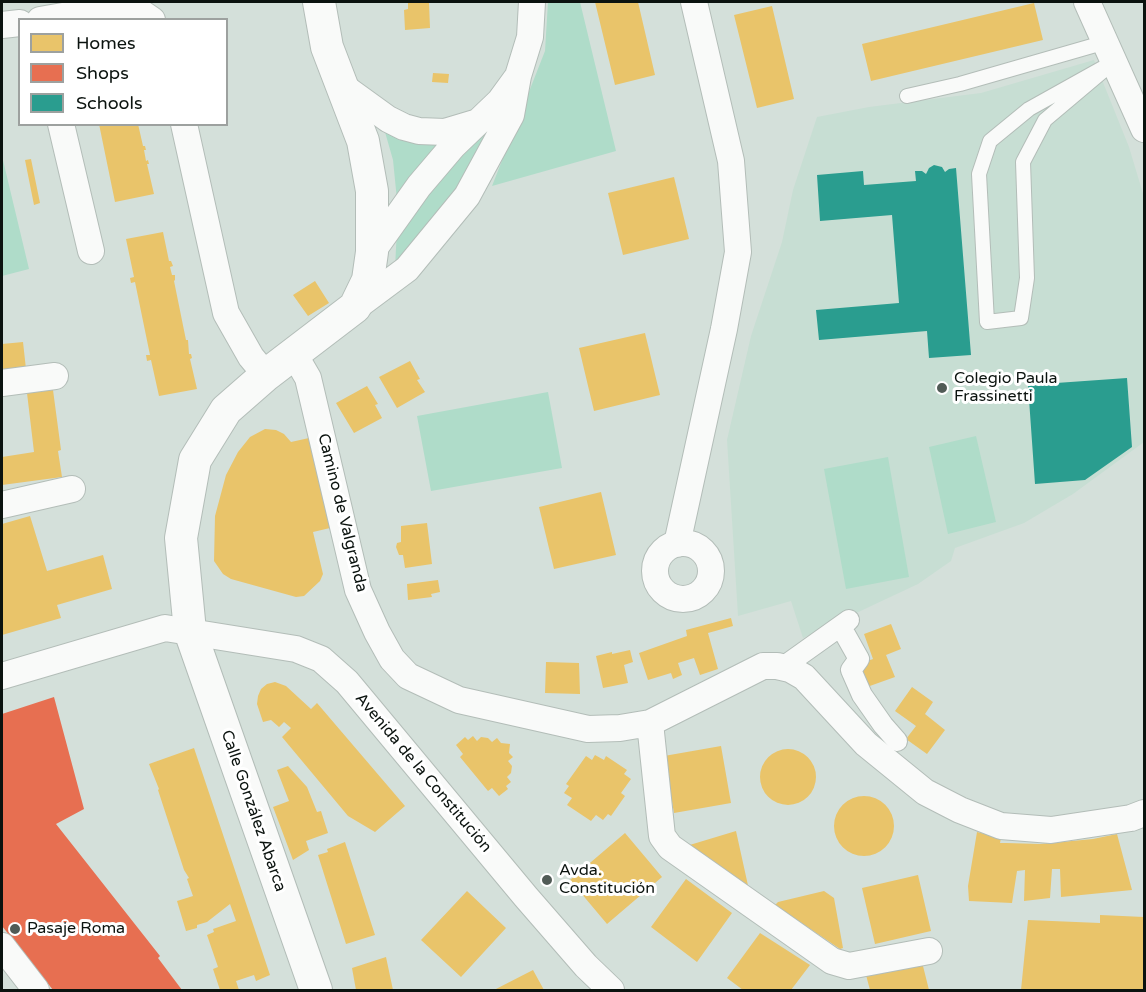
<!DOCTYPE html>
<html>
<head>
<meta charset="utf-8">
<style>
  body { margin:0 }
  #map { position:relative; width:1146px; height:992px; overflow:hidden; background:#d4e0da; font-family:"Varela Round",sans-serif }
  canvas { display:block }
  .frame { position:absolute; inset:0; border:3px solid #0b130f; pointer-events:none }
  .legend { position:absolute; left:18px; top:18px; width:210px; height:108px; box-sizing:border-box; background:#fff; border:2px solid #9da19f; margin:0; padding:8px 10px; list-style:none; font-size:18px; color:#0b130f }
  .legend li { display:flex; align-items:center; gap:12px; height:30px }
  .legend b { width:30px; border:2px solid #9da19f }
</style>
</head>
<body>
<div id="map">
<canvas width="1146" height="992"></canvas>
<div class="frame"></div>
<ul class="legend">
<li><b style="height:16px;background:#e9c46a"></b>Homes</li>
<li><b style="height:16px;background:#e76f51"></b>Shops</li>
<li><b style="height:16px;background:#2a9d8f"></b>Schools</li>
</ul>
</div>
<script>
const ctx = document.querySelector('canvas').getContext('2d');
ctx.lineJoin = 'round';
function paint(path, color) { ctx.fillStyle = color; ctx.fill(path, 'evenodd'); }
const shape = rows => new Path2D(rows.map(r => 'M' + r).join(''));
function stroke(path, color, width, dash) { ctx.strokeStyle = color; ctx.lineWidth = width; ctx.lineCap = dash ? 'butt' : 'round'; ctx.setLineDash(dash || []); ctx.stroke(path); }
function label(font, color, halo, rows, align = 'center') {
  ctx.font = font + ' "Varela Round",sans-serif'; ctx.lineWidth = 6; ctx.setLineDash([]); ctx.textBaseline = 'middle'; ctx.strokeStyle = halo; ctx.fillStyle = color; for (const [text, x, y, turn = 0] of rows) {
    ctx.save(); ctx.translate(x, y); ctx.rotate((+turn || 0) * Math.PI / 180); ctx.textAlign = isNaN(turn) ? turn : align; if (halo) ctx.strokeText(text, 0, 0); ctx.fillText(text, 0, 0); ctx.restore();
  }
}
const built = shape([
  [1094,60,1129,147,1144,197,1144,442,1073,494,1024,523,955,548,951,561,918,584,803,638,791,601,738,616,727,440,751,336,782,242,793,190,817,117,869,107,981,93]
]);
const green = shape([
  [548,2,580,2,616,151,492,186,545,51],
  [508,101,457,194,395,268,397,228],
  [383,125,451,136,397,200,393,160],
  [2,156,29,269,2,276],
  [548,392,562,468,431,491,417,416],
  [976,436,996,522,948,534,929,447],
  [888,457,909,577,846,589,824,469]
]);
const homes = shape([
  [408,2,429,2,430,28,405,30,404,10,408,9],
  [595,2,638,2,655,75,615,85],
  [1034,3,1043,40,871,81,862,44],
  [772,6,794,99,757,108,734,15],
  [433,73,449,74,448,83,432,82],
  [99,124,138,124,143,146,145,146,146,150,144,150,146,161,148,160,149,164,147,164,154,194,115,202],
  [31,159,40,203,34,205,25,160],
  [674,177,689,239,623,255,608,193],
  [163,232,169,261,171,261,173,266,170,267,172,275,175,275,175,280,174,281,186,340,188,340,189,354,191,354,192,358,190,359,197,389,159,396,151,360,147,361,146,355,150,355,135,282,131,283,130,278,134,277,126,239],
  [315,281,329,303,308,316,293,295],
  [645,333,660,395,594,411,579,348],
  [23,342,26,369,2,372,2,344],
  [410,361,420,379,417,380,425,392,397,408,379,377],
  [367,386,378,404,375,405,382,418,354,433,336,403],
  [53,390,61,450,58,451,62,477,2,485,2,457,34,452,27,393],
  [265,429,276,430,284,434,291,442,309,438,330,528,313,532,323,574,320,581,304,596,296,597,231,579,223,574,214,561,215,516,226,475,238,452,250,437],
  [601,492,616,555,554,569,539,507],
  [30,516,47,571,103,555,112,589,57,605,61,618,2,635,2,524],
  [427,523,432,564,405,568,403,555,399,555,396,547,397,543,401,542,401,526],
  [438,580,440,592,431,594,432,597,408,600,407,584],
  [731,618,733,626,708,633,718,669,700,675,694,658,678,663,682,675,673,679,671,673,648,680,639,653,687,636,686,630],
  [891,624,901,649,886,655,895,677,867,687,859,664,873,659,864,634],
  [630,650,633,662,624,665,628,683,603,688,596,656,612,652,612,654],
  [546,662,579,663,580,694,545,693],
  [275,682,286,686,311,709,317,703,405,806,375,832,348,816,282,737,291,728,284,722,279,727,271,720,263,722,257,704,258,696,261,689,267,684],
  [912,687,933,702,925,714,945,730,927,754,906,739,916,726,895,711],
  [473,736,477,741,481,737,488,738,492,742,497,738,501,743,510,744,509,753,513,757,508,761,512,766,511,773,507,777,511,782,506,786,508,789,499,796,492,788,488,791,460,757,463,754,456,745,465,737,468,740],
  [721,746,731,803,674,813,664,756],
  [194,748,270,975,256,981,254,975,236,981,239,990,220,990,213,969,218,967,207,935,214,932,213,929,236,921,230,904,207,922,197,925,197,928,186,931,177,901,193,896,187,879,189,878,184,870,158,790,159,789,149,764],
  '760 777a28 28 0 1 1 56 0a28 28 0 1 1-56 0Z',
  [595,755,604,760,606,756,627,770,624,774,631,779,621,793,625,796,611,816,608,814,603,820,596,815,591,821,567,805,572,798,564,793,569,786,566,784,586,756,592,760],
  [288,766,307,787,317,812,321,811,328,833,306,841,309,850,293,860,273,807,289,801,277,770],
  '834 826a30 30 0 1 1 60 0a30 30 0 1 1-60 0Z',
  [736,831,749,890,683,847],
  [977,832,1001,838,1000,843,1006,843,1040,844,1093,839,1117,834,1132,890,1061,897,1060,869,1052,869,1050,898,1024,901,1025,870,1017,871,1012,903,969,901,968,886],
  [625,833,662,877,607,924,570,880],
  [345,842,375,935,346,944,318,855,328,852,327,849],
  [918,875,931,931,875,944,862,888],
  [686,879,732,913,697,962,651,927],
  [467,891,506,928,461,977,421,940],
  [824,891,834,898,843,948,840,949,775,905,778,902],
  [1100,915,1144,917,1144,990,1021,990,1028,920,1100,923],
  [760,933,810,965,791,990,743,990,727,978],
  [386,957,393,990,356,990,352,968],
  [922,962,929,990,870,990,866,975],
  [533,970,544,990,494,990]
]);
const shops = shape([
  [54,697,84,809,56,824,160,956,158,958,182,990,53,990,2,926,2,714]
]);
const schools = shape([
  [934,165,942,167,945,172,949,169,956,168,971,355,929,358,927,331,819,340,816,310,899,303,892,215,820,221,817,175,863,171,864,185,916,181,915,171,922,171,926,174,929,168],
  [1127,378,1132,447,1085,480,1035,484,1028,385]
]);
const service = shape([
  [1115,61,1045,120,1023,162,1027,278,1021,318,987,322,979,174,990,141,1029,109,1115,61],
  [907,96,960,84,1106,42]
]);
const pedestrian = shape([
  [841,627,859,659,851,670,862,695,883,725,897,741],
  [783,667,849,620]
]);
const minor = shape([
  [1087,2,1144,129],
  [40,20,109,8,133,7,152,20],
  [2,25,20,23],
  [341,85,388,119,404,127,419,131,445,132,475,123],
  [61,124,91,251],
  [184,124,226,313,251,357,266,375],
  [372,252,419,186,453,146,500,101,516,79],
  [356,307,407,269,467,196,511,115,518,76,530,37,532,2],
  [294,354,308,378,358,590,377,632,392,659,408,676,459,700,588,729,620,728,650,723,763,666,777,666,790,669,804,677,866,744,925,792,960,810,1001,826,1051,830,1131,818,1144,813],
  [2,383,55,376],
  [2,505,72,489],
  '655 571a28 28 0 1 1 56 0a28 28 0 1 1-56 0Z',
  [677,544,724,329,738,252,731,161,694,2],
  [2,676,165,628,296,649,321,659,347,682,526,897,586,966,611,990],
  [650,723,662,836,670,847,832,961,849,966,929,951],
  [2,946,36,990]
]);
const tertiary = shape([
  [316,990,190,631,181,538,195,460,226,410,266,375,355,307,368,280,372,252,372,191,363,141,327,47,319,2]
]);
const markers = [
  [942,388,6,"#515b56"],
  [547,880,6,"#515b56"],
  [15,929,6,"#515b56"]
];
const poiNames = [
  ["Colegio Paula",954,379],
  ["Frassinetti",954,397],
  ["Avda.",559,871],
  ["Constitución",559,889],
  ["Pasaje Roma",27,929]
];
const streetNames = [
  ["Camino de Valgranda",342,513,76],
  ["Avenida de la Constitución",423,773,50],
  ["Calle González Abarca",253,811,71]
];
paint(built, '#c7ded3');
paint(green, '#afdcc9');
paint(homes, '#e9c46a');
paint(shops, '#e76f51');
paint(schools, '#2a9d8f');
stroke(service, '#b3bdb8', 16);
stroke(pedestrian, '#b3bdb8', 22);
stroke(minor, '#b3bdb8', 28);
stroke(tertiary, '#b3bdb8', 34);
stroke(service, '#f9faf9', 14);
stroke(pedestrian, '#f9faf9', 20);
stroke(minor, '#f9faf9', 26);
stroke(tertiary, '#f9faf9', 32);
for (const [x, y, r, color] of markers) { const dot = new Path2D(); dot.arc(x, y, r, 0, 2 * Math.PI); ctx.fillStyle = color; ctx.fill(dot); stroke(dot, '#fff', 2); }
label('16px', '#0b130f', '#fff', poiNames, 'left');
label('16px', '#0b130f', '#fff', streetNames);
</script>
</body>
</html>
